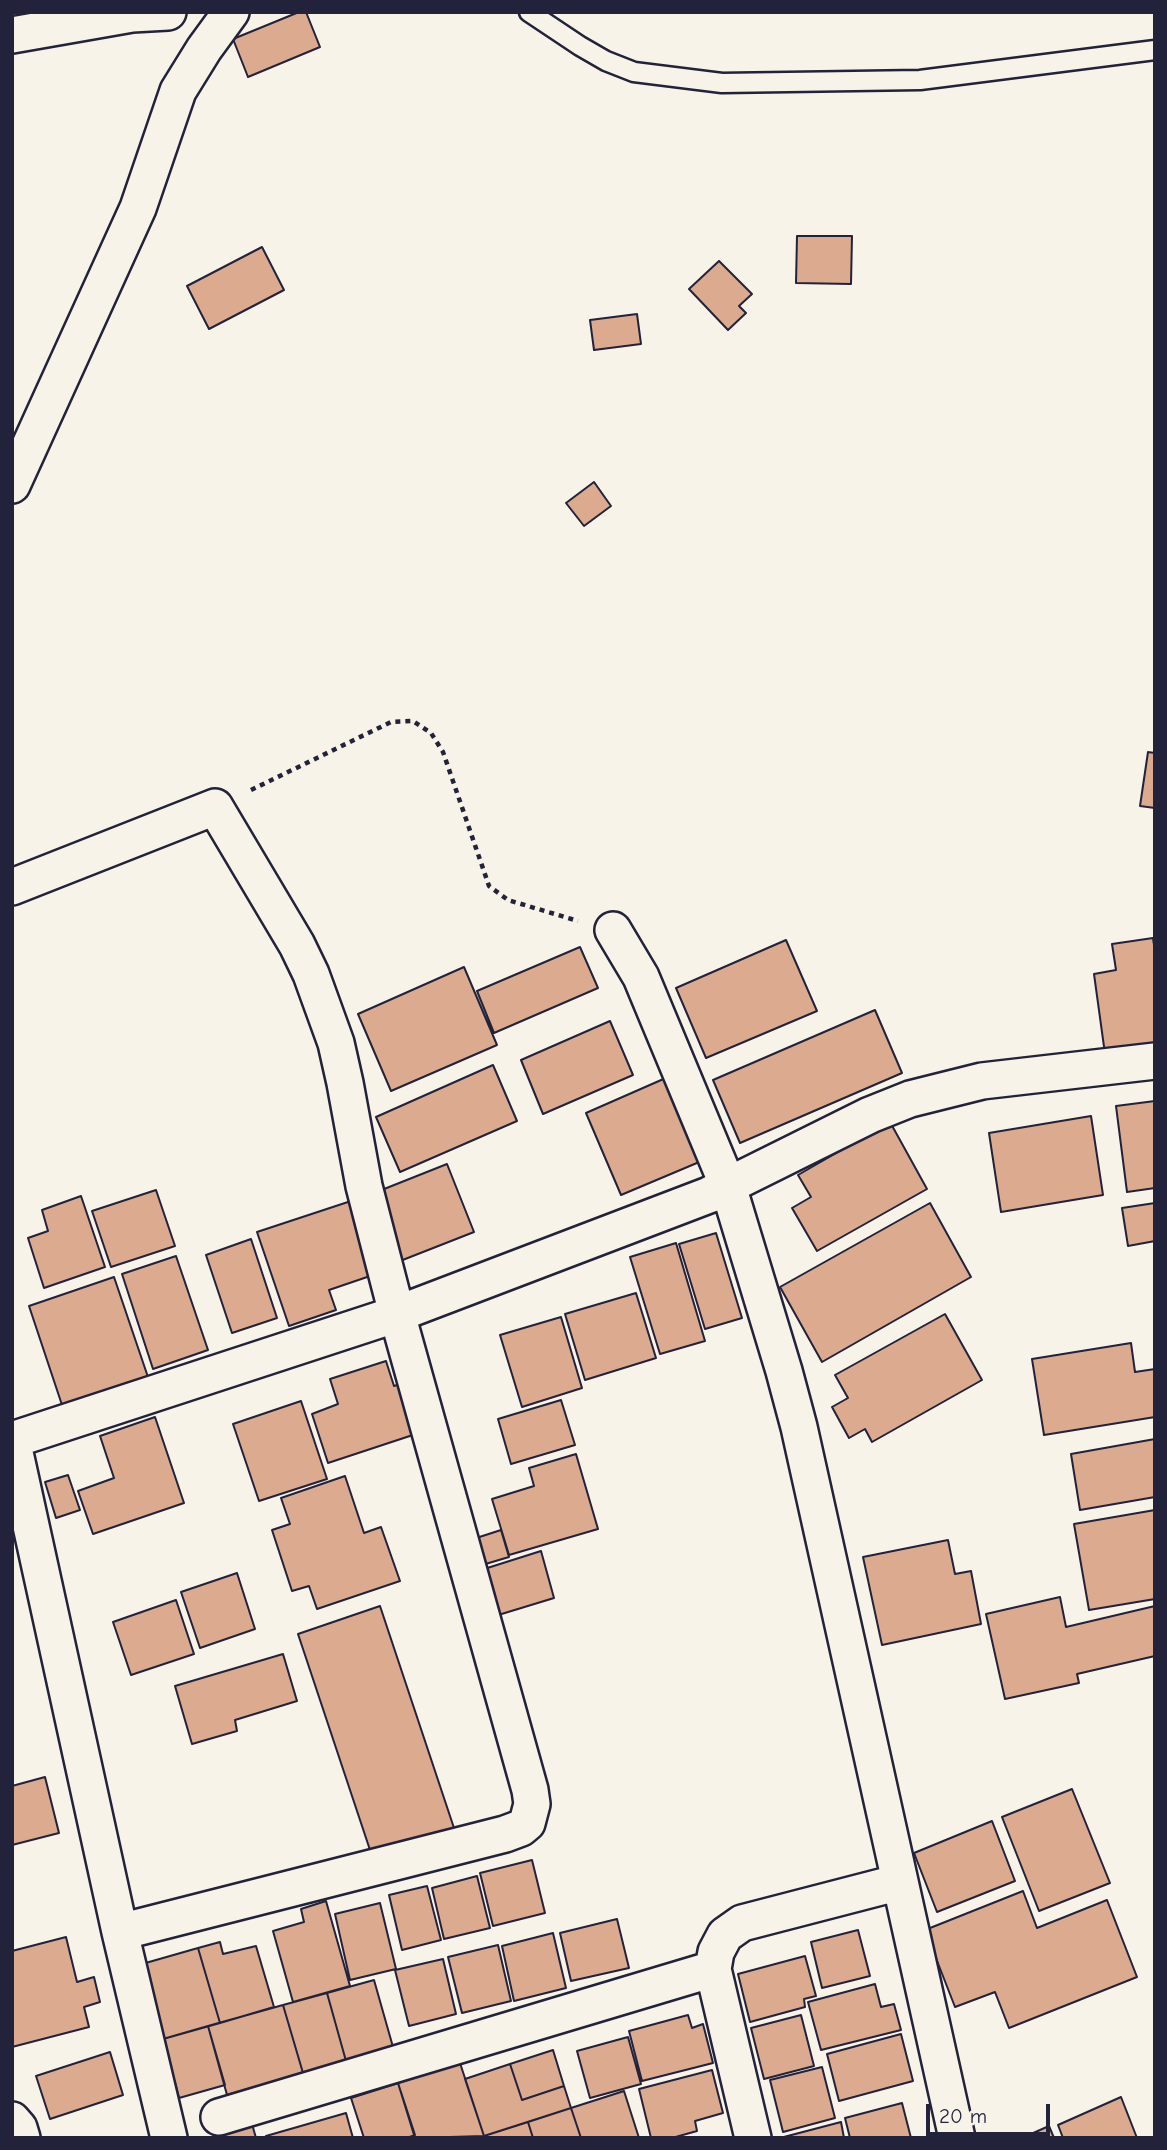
<!DOCTYPE html>
<html>
<head>
<meta charset="utf-8">
<style>
  body { margin:0 }
  #map { position:relative; width:1167px; height:2150px; overflow:hidden; background:#f7f3e8; font-family:"Comic Neue",sans-serif }
  canvas { display:block }
  .frame { position:absolute; inset:0; border:14px solid #22223b; pointer-events:none }
  .scale { position:absolute; left:926px; top:2104px; width:124px; height:32px; box-sizing:border-box; border:4px solid #22223b; border-top:0; padding-left:9px; font-size:21px; line-height:24px; white-space:nowrap; color:#22223b; -webkit-text-stroke:5px #f7f3e8; paint-order:stroke }
</style>
</head>
<body>
<div id="map">
<canvas width="1167" height="2150"></canvas>
<div class="frame"></div>
<div class="scale">20 m</div>
</div>
<script>
const ctx = document.querySelector('canvas').getContext('2d');
ctx.lineJoin = 'round';
function paint(path, color) { ctx.fillStyle = color; ctx.fill(path, 'evenodd'); }
const shape = rows => new Path2D(rows.map(r => 'M' + r).join(''));
function stroke(path, color, width, dash) { ctx.strokeStyle = color; ctx.lineWidth = width; ctx.lineCap = dash ? 'butt' : 'round'; ctx.setLineDash(dash || []); ctx.stroke(path); }
const building = shape([
  [299,12,306,12,320,47,248,77,233,39,299,12],
  [797,236,852,236,851,284,796,283,797,236],
  [262,247,284,290,209,329,187,286,262,247],
  [719,261,752,294,739,306,746,313,728,330,689,289,719,261],
  [637,314,641,344,594,350,590,320,637,314],
  [594,482,611,506,584,526,566,503,594,482],
  [1148,752,1155,753,1155,808,1140,806,1148,752],
  [1153,938,1155,952,1155,1047,1105,1054,1094,974,1116,970,1112,944,1153,938],
  [786,940,817,1011,706,1058,676,988,786,940],
  [580,947,598,988,494,1033,477,991,580,947],
  [464,967,497,1045,391,1091,358,1014,464,967],
  [875,1010,902,1073,740,1143,713,1080,875,1010],
  [610,1021,633,1075,543,1114,521,1060,610,1021],
  [493,1065,517,1121,400,1172,376,1117,493,1065],
  [668,1077,704,1160,621,1195,586,1113,668,1077],
  [1155,1101,1155,1188,1127,1192,1116,1106,1155,1101],
  [1091,1116,1103,1195,1001,1212,989,1133,1091,1116],
  [890,1122,927,1189,817,1251,792,1208,811,1197,798,1175,890,1122],
  [447,1164,474,1232,395,1263,369,1195,447,1164],
  [156,1190,175,1246,111,1267,92,1211,156,1190],
  [81,1196,105,1267,44,1288,28,1238,48,1231,42,1210,81,1196],
  [351,1201,376,1274,329,1290,336,1310,289,1326,257,1232,351,1201],
  [930,1203,971,1277,822,1362,780,1287,930,1203],
  [1155,1203,1155,1241,1128,1246,1122,1208,1155,1203],
  [716,1233,742,1318,705,1329,679,1244,716,1233],
  [251,1239,277,1318,232,1333,206,1255,251,1239],
  [676,1243,705,1341,660,1354,630,1257,676,1243],
  [176,1256,208,1350,153,1369,122,1274,176,1256],
  [114,1277,150,1383,64,1411,29,1306,114,1277],
  [636,1293,656,1358,585,1380,565,1314,636,1293],
  [945,1314,982,1380,872,1442,865,1429,849,1438,832,1407,848,1398,835,1375,945,1314],
  [561,1317,582,1388,522,1407,500,1335,561,1317],
  [1131,1343,1135,1372,1155,1369,1155,1417,1044,1435,1032,1359,1131,1343],
  [386,1361,394,1386,412,1380,428,1430,328,1463,312,1414,338,1404,330,1379,386,1361],
  [561,1400,575,1445,511,1464,498,1419,561,1400],
  [301,1401,327,1479,259,1501,233,1424,301,1401],
  [155,1417,184,1503,93,1534,78,1491,114,1478,100,1436,155,1417],
  [1155,1439,1155,1497,1080,1510,1071,1454,1155,1439],
  [576,1454,598,1529,509,1555,492,1499,534,1486,529,1468,576,1454],
  [68,1475,80,1510,56,1518,45,1482,68,1475],
  [345,1476,364,1533,381,1527,400,1581,317,1609,309,1586,292,1591,272,1530,290,1524,281,1498,345,1476],
  [1155,1510,1155,1599,1089,1610,1074,1524,1155,1510],
  [501,1530,509,1557,472,1568,464,1542,501,1530],
  [948,1540,955,1574,971,1571,981,1624,882,1645,863,1557,948,1540],
  [541,1551,554,1598,495,1616,481,1570,541,1551],
  [237,1573,255,1629,200,1648,181,1592,237,1573],
  [1060,1597,1066,1627,1155,1606,1155,1656,1077,1674,1079,1683,1005,1699,986,1614,1060,1597],
  [176,1600,194,1654,131,1675,113,1622,176,1600],
  [380,1606,454,1828,372,1856,298,1634,380,1606],
  [283,1654,297,1701,235,1720,237,1731,192,1744,175,1686,283,1654],
  [45,1777,59,1833,12,1845,12,1786,45,1777],
  [1072,1789,1110,1883,1039,1911,1002,1817,1072,1789],
  [992,1821,1015,1881,937,1912,914,1853,992,1821],
  [532,1860,545,1913,493,1926,480,1873,532,1860],
  [477,1876,490,1928,444,1939,432,1888,477,1876],
  [427,1886,441,1940,402,1950,389,1895,427,1886],
  [1023,1891,1037,1928,1107,1900,1137,1977,1009,2028,995,1992,955,2007,925,1930,1023,1891],
  [326,1901,350,1986,293,2002,273,1931,304,1922,301,1909,326,1901],
  [380,1903,396,1969,350,1980,335,1914,380,1903],
  [617,1919,629,1968,571,1981,560,1933,617,1919],
  [858,1930,870,1976,822,1988,811,1942,858,1930],
  [553,1933,566,1988,514,2001,502,1946,553,1933],
  [66,1937,77,1982,94,1977,100,2002,84,2007,89,2027,12,2047,12,1951,66,1937],
  [220,1942,223,1954,256,1946,274,2007,220,2023,198,1948,220,1942],
  [498,1945,511,2001,462,2013,448,1957,498,1945],
  [198,1948,220,2023,163,2039,142,1964,198,1948],
  [805,1956,816,1996,804,1999,805,2007,750,2022,738,1974,805,1956],
  [443,1959,456,2014,409,2026,395,1970,443,1959],
  [374,1980,393,2047,346,2061,327,1993,374,1980],
  [875,1984,881,2007,894,2004,901,2030,821,2050,808,2002,875,1984],
  [327,1993,346,2061,303,2073,283,2005,327,1993],
  [283,2005,303,2073,227,2095,208,2026,283,2005],
  [688,2015,692,2028,703,2024,713,2063,642,2081,629,2031,688,2015],
  [801,2015,814,2066,764,2079,751,2028,801,2015],
  [208,2026,225,2085,179,2098,163,2039,208,2026],
  [901,2034,913,2081,839,2101,827,2054,901,2034],
  [628,2037,641,2084,590,2098,577,2051,628,2037],
  [553,2050,564,2086,522,2100,510,2064,553,2050],
  [110,2052,123,2095,50,2119,36,2076,110,2052],
  [460,2063,484,2136,415,2138,398,2083,460,2063],
  [510,2064,522,2100,564,2086,571,2108,484,2136,465,2079,510,2064],
  [822,2067,835,2118,783,2132,770,2080,822,2067],
  [712,2070,723,2113,695,2121,697,2131,672,2138,651,2138,639,2089,712,2070],
  [398,2083,415,2135,407,2138,364,2138,351,2098,398,2083],
  [624,2091,639,2138,581,2138,571,2108,624,2091],
  [1121,2097,1137,2138,1063,2138,1058,2125,1121,2097],
  [902,2103,911,2138,850,2138,845,2118,902,2103],
  [571,2108,581,2138,533,2138,528,2122,571,2108],
  [346,2113,353,2138,267,2138,266,2136,346,2113],
  [528,2122,533,2138,480,2138,484,2136,528,2122],
  [841,2122,844,2138,780,2138,841,2122],
  [252,2124,256,2138,208,2138,252,2124],
  [1049,2126,1054,2138,1022,2138,1049,2126]
]);
const path = shape([
  [251,790,391,722,413,721,431,733,443,752,489,886,508,900,578,921]
]);
const lane = shape([
  [529,12,580,46,606,61,634,72,722,83,920,80,1155,50]
]);
const street = shape([
  [12,35,132,14,168,12],
  [12,485,138,208,178,91,204,49,231,12],
  [12,887,215,807,297,945,311,974,336,1043,345,1083,364,1186,397,1314,530,1790,532,1804,527,1823,521,1828,505,1834,120,1932],
  [613,930,641,977,728,1186,784,1371,799,1427,957,2138],
  [12,1439,120,1932,169,2138],
  [12,1440,397,1314,709,1195,870,1115,910,1099,982,1081,1155,1061],
  [219,2117,713,1969],
  [12,2120,19,2128,22,2138],
  [753,2138,713,1969,716,1952,725,1935,742,1923,900,1882]
]);
paint(building, '#dcaa8f');
stroke(building, '#22223b', 2);
stroke(lane, '#22223b', 23);
stroke(street, '#22223b', 40);
stroke(path, '#22223b', 4.5, [5, 5]);
stroke(lane, '#f7f3e8', 18);
stroke(street, '#f7f3e8', 35);
</script>
</body>
</html>
